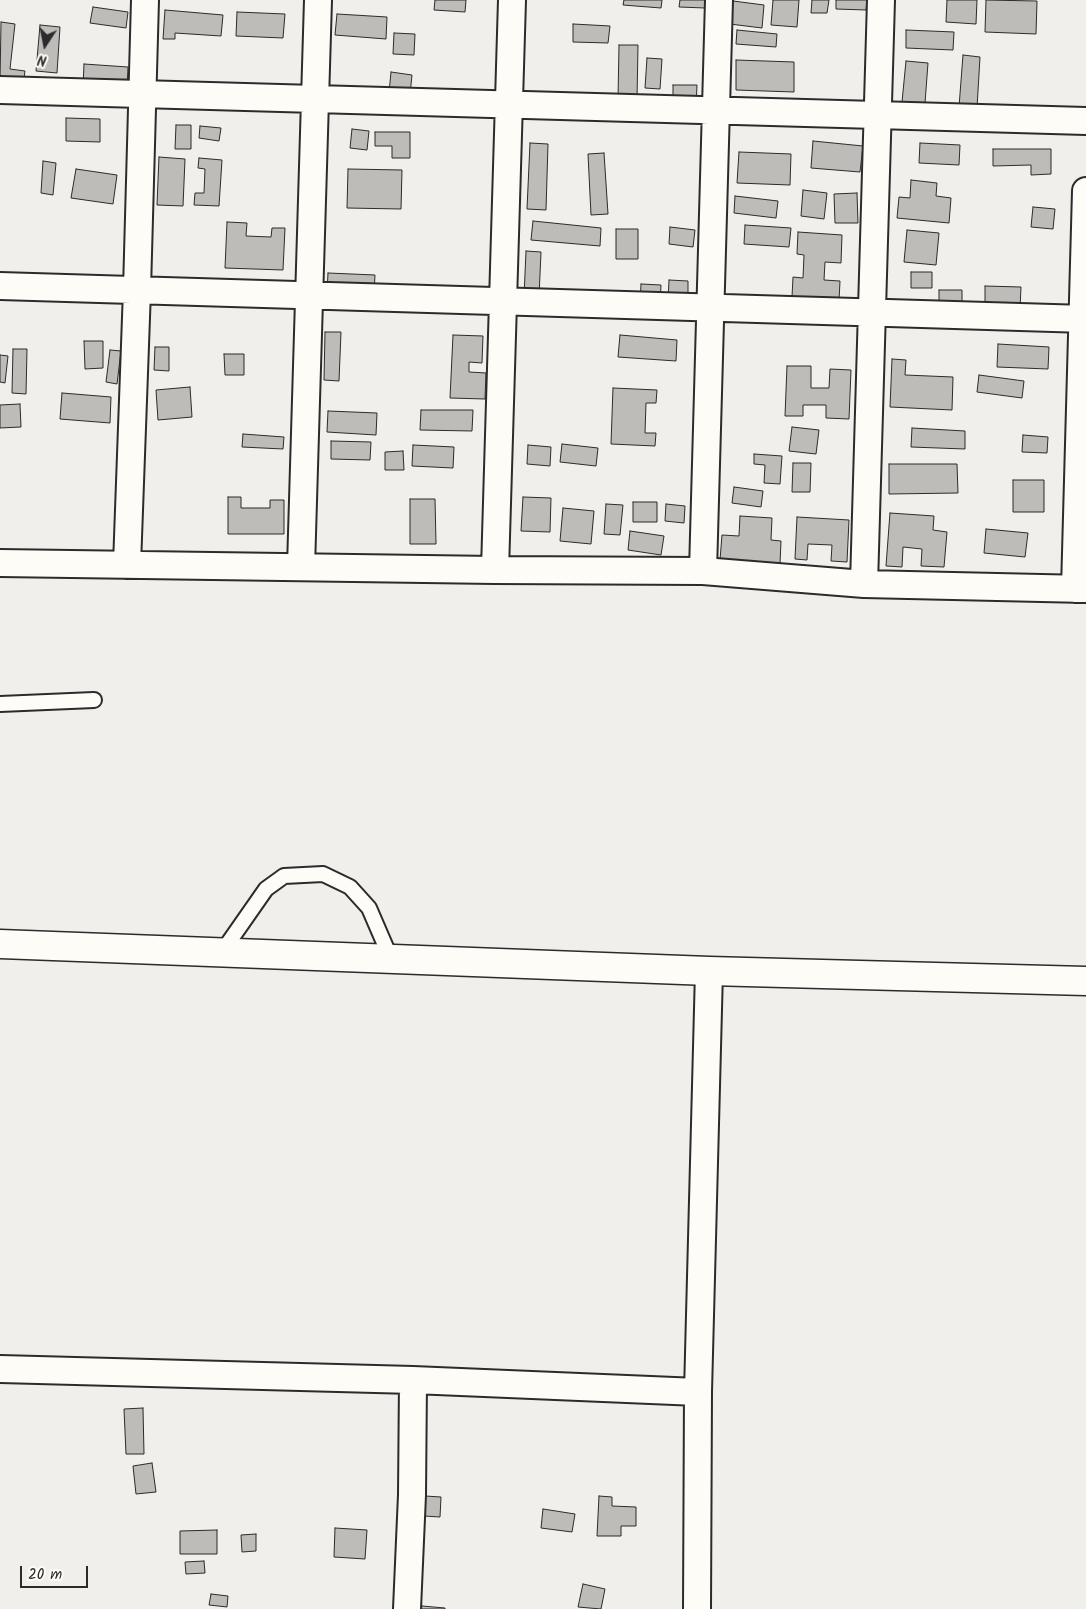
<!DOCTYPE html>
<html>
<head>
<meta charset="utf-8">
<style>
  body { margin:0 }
  #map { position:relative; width:1086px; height:1609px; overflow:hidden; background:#f0efeb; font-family:Kalam,sans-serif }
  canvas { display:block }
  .north { position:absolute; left:20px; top:20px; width:50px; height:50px; -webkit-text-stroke:4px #fdfcf7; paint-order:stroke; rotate:191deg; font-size:14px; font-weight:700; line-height:20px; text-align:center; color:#2b2b2b }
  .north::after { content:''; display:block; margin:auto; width:18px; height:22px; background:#2b2b2b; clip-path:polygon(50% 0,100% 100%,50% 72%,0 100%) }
  .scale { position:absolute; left:20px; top:1566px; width:68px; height:22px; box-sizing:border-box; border:2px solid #2b2b2b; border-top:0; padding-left:6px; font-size:15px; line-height:18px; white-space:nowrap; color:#2b2b2b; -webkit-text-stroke:4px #fdfcf7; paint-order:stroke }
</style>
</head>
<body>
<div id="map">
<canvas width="1086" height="1609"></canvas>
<div class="north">N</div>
<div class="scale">20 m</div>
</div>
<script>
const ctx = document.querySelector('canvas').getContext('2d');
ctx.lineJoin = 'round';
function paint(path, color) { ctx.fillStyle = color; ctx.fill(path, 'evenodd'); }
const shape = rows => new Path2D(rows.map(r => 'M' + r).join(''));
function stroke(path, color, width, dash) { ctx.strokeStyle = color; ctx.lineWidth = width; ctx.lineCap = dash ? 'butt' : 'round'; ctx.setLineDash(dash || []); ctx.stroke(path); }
const building = shape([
  [435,0,466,0,465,12,434,10,435,0],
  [624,0,662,0,661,8,623,5,624,0],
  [680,0,706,0,705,8,679,7,680,0],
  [773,0,799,0,797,27,771,25,773,0],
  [812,0,829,0,827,13,811,13,812,0],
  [836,0,867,0,866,10,836,9,836,0],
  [947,0,977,0,976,24,946,22,947,0],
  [986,0,1037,1,1036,34,985,32,986,0],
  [733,1,764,5,762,28,730,24,733,1],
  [93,7,128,12,126,28,90,23,93,7],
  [165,10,223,15,221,36,175,33,175,39,163,39,165,10],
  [237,12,285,14,283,38,236,36,237,12],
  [337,14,387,17,386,39,335,35,337,14],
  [1,22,15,24,10,69,25,71,23,85,0,82,1,22],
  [573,24,610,26,608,43,573,42,573,24],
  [40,25,60,27,57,73,36,71,40,25],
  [737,30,777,34,776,47,736,44,737,30],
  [906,30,954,32,953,50,906,48,906,30],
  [394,33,415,34,414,55,393,54,394,33],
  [619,45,638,45,637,100,618,99,619,45],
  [963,55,980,57,977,108,959,107,963,55],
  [647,58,662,59,660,89,645,88,647,58],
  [736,60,794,62,794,92,736,90,736,60],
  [906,61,928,63,925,103,902,102,906,61],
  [84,64,128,67,127,89,83,87,84,64],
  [391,72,412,75,410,95,389,93,391,72],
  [673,85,697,85,696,107,673,107,673,85],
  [66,118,100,119,100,142,66,141,66,118],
  [176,125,191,125,191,149,175,149,176,125],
  [200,126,221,128,219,141,199,138,200,126],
  [352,129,369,131,367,150,350,148,352,129],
  [375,132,410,132,410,158,392,158,392,146,375,146,375,132],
  [813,141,863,146,860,172,811,168,813,141],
  [530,143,548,144,546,210,527,209,530,143],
  [920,143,960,145,959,165,919,163,920,143],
  [993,149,1051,149,1051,174,1031,175,1031,165,993,166,993,149],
  [739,152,791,154,790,185,737,183,739,152],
  [604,153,608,214,591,215,588,154,604,153],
  [159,157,185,159,183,206,157,205,159,157],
  [199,158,222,160,219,206,194,205,195,193,204,193,205,169,198,168,199,158],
  [43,161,56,163,53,195,41,193,43,161],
  [76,169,117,175,113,204,71,198,76,169],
  [348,169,402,170,401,209,347,208,348,169],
  [911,180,937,183,936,196,951,198,949,223,897,218,899,197,910,198,911,180],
  [803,190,827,193,824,219,801,216,803,190],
  [857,193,858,223,835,223,834,194,857,193],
  [735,196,778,201,776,218,734,213,735,196],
  [1033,207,1055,209,1053,229,1031,227,1033,207],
  [533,221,601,228,600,246,531,240,533,221],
  [227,222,247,223,246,236,271,237,272,228,285,228,283,270,225,268,227,222],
  [745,225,791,228,789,247,744,244,745,225],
  [670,227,695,230,693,247,669,244,670,227],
  [616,229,638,229,638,259,616,259,616,229],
  [907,230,939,233,936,265,904,262,907,230],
  [798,232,842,235,841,263,825,262,824,280,840,281,839,301,792,297,793,277,803,278,804,255,797,254,798,232],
  [526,251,541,252,539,297,524,297,526,251],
  [911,272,932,272,932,288,911,288,911,272],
  [328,273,375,275,374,294,327,292,328,273],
  [669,280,688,281,688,303,668,302,669,280],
  [641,284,661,285,660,305,640,304,641,284],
  [985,286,1021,287,1020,309,985,307,985,286],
  [939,290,962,290,962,314,939,314,939,290],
  [325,332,341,332,339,381,324,380,325,332],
  [453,335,483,336,482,363,469,362,469,372,486,373,485,399,450,398,453,335],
  [620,335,677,340,676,361,618,357,620,335],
  [84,341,103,341,103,368,85,369,84,341],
  [998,344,1049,347,1048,369,997,367,998,344],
  [155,347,169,347,169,371,154,370,155,347],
  [13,349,27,349,26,394,12,393,13,349],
  [110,350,121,351,117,384,106,382,110,350],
  [224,354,244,354,244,375,225,375,224,354],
  [0,355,8,356,5,383,0,382,0,355],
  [892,359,906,360,905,375,953,377,952,410,890,407,892,359],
  [787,366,811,366,811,388,829,388,830,369,851,370,849,419,826,418,826,405,803,405,803,416,785,416,787,366],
  [979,375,1024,381,1022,398,977,392,979,375],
  [190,387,192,417,158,420,156,390,190,387],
  [613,388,657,390,656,403,646,403,645,433,656,433,655,446,611,444,613,388],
  [62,393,111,397,110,423,60,419,62,393],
  [20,404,21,427,0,428,0,405,20,404],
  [421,410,473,410,472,431,420,430,421,410],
  [328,411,377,413,376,435,327,432,328,411],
  [792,427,819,430,816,454,789,451,792,427],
  [912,428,965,431,965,449,911,447,912,428],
  [243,434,284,437,283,449,242,447,243,434],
  [1023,435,1048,437,1047,453,1022,452,1023,435],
  [331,441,371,442,370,460,331,459,331,441],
  [562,444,598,448,596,466,560,462,562,444],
  [413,445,454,447,453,468,412,466,413,445],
  [528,445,551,447,550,466,527,464,528,445],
  [403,451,404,470,385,470,385,452,403,451],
  [754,454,782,456,780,484,764,483,765,465,754,464,754,454],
  [793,463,811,463,810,492,792,492,793,463],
  [889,464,957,464,958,493,889,494,889,464],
  [1013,480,1044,480,1044,512,1013,512,1013,480],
  [734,487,763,491,761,507,732,503,734,487],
  [228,497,241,497,241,508,270,508,270,500,284,500,284,534,228,534,228,497],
  [523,497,551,498,550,532,521,531,523,497],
  [410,499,435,499,436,544,410,544,410,499],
  [633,502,657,502,657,522,633,522,633,502],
  [606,504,623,505,620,535,604,534,606,504],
  [666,504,685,506,684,523,665,521,666,504],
  [563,508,594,511,591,544,560,541,563,508],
  [890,513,934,516,933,530,947,532,944,567,921,566,922,549,903,547,902,567,886,566,890,513],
  [740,516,772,518,771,540,781,541,780,564,720,560,722,535,739,536,740,516],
  [797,517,849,520,847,562,831,561,832,545,808,544,807,560,795,559,797,517],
  [986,529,1028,533,1025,557,984,553,986,529],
  [630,531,664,536,661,555,628,550,630,531],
  [143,1408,144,1454,126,1454,124,1409,143,1408],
  [152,1463,156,1492,136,1494,133,1466,152,1463],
  [425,1496,441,1497,440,1517,424,1516,425,1496],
  [599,1496,612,1497,612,1506,636,1507,636,1526,621,1526,621,1536,597,1536,599,1496],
  [543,1509,575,1514,572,1532,541,1528,543,1509],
  [335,1528,367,1530,365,1559,334,1557,335,1528],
  [217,1530,217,1554,180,1554,180,1531,217,1530],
  [256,1534,256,1551,242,1552,241,1535,256,1534],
  [204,1561,205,1573,186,1574,185,1562,204,1561],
  [583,1584,605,1589,601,1609,578,1607,583,1584],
  [211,1594,228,1596,227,1607,209,1605,211,1594],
  [422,1606,445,1608,445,1609,421,1609,422,1606]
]);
const service = shape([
  [0,704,94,700],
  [222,952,266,889,284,876,323,874,350,887,369,908,391,959]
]);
const minor = shape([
  [0,90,1086,121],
  [0,286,1086,319],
  [0,563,495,570,703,571,864,584,1086,589],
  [127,565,137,290,145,0],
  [301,567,318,0],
  [495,570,512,0],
  [703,571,719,0],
  [864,584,881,0],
  [1075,589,1086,191],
  [0,1369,413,1380,698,1392],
  [407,1609,412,1495,413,1380],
  [697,1609,698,1392,709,971]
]);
const trunk = shape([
  [0,944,709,971,1086,981]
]);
paint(building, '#bdbcb8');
stroke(building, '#2b2b2b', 1);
stroke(service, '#2b2b2b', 18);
stroke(minor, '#2b2b2b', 30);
stroke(trunk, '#2b2b2b', 31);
stroke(service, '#fdfcf7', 14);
stroke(minor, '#fdfcf7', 26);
stroke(trunk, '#fdfcf7', 28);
</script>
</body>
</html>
